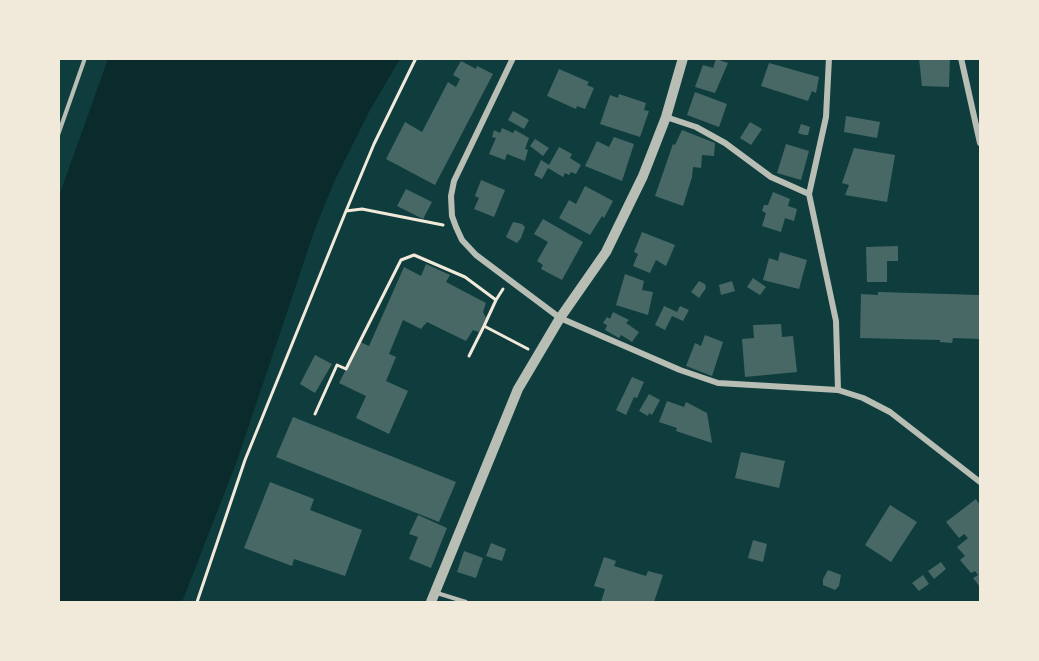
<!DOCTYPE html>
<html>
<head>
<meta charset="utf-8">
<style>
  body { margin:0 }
  #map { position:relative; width:1039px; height:661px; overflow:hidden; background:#0f3d3e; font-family:Lato,sans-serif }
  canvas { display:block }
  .frame { position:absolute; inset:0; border:60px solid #f1e9da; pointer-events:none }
</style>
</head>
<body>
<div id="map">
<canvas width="1039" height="661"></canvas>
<div class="frame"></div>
</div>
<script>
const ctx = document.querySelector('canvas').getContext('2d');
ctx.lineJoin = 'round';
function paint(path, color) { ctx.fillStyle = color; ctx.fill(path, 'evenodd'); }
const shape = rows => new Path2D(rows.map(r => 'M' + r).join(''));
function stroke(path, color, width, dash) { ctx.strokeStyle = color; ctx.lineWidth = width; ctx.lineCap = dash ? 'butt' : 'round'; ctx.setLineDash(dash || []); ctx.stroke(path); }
const water = shape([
  [108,59,400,59,370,110,334,182,316,226,237,461,182,602,59,602,59,196]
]);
const building = shape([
  [919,58,950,58,949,87,922,86],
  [716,59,728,63,715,93,695,87,703,65,713,68],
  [461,61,476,69,477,66,493,74,435,185,386,159,405,122,422,132,448,82,456,87,460,79,453,75],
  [769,63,819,77,816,93,812,91,808,101,761,86],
  [559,69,589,82,587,85,594,88,585,109,577,106,576,109,547,96],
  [695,92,727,104,719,127,687,115],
  [619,94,646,103,644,110,649,111,640,137,600,124,610,95,618,98],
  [513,111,529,120,524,129,508,120],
  [846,116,880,122,877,138,844,132],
  [750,122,762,129,751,145,740,138],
  [801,124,810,127,808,135,804,135,798,133],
  [502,128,513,133,515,130,529,138,525,149,528,150,525,161,507,154,505,160,489,154,496,138,492,137,494,130,500,133],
  [682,130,715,143,714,156,702,155,701,168,693,167,692,177,683,206,655,196,673,144,675,145],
  [614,137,634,144,622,181,585,166,597,141,609,147],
  [535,139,549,148,543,156,530,146],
  [786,144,809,151,801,180,777,173],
  [559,147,572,154,570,158,581,165,576,174,571,172,569,175,565,173,563,177,548,168,542,179,534,175,541,160,549,165],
  [854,148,895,155,887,202,845,195,849,185,842,183],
  [481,180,505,190,494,217,474,209,479,198,475,196],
  [585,186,613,201,604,218,602,216,590,235,559,218,569,200,576,204],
  [406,189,432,202,423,219,397,206],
  [773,192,790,199,788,206,797,209,794,221,785,218,781,232,762,226,766,213,762,211,764,205,768,205],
  [543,219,583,242,562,280,541,269,543,265,537,261,548,242,534,234],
  [513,222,522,224,525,227,521,238,517,243,506,237],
  [642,232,675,245,666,266,656,260,650,273,633,266,638,254,634,252],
  [898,246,898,261,887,261,887,282,867,282,866,247],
  [780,252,807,260,799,289,763,280,769,258,778,261],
  [426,264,450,275,446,282,486,303,483,312,486,318,479,332,473,330,466,341,427,322,421,329,403,320,389,354,396,357,386,381,408,391,389,434,356,418,366,396,339,383,360,342,369,346,404,267,421,276],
  [625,274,644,281,642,290,653,292,648,315,616,305],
  [753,278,766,287,760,295,747,287],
  [699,281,705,284,706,288,699,298,691,292],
  [732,281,735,291,721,295,719,285],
  [878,292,980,295,980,339,953,338,952,343,940,342,940,340,860,338,861,294,878,295],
  [664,306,677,312,680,306,689,310,683,321,672,316,665,330,655,325],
  [613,312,629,320,626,323,639,332,632,342,621,335,619,338,605,330,607,325,603,323,607,317,610,319],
  [781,324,782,337,793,336,797,372,745,377,742,339,754,338,753,325],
  [705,335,723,342,712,376,686,366,695,343,701,346],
  [315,355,332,364,315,393,300,384],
  [632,377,644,382,637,398,634,397,626,415,616,410],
  [649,394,660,400,652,415,649,413,648,416,639,411],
  [667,401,684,407,686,402,707,413,712,443,676,431,677,428,659,422],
  [293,417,456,482,439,522,276,457],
  [741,452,785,461,779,488,735,478],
  [270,482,314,499,310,510,362,530,345,576,294,559,292,566,244,548],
  [976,499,980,505,980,587,973,578,978,575,975,571,971,573,960,560,965,556,957,547,968,538,964,534,959,538,946,522],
  [890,505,917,522,891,562,865,545],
  [418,515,447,528,431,568,409,559,418,537,409,534],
  [753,540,767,544,763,562,748,558],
  [491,543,506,549,502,561,486,556],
  [464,551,483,558,476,578,457,572],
  [604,557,616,561,614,566,646,576,648,571,663,575,654,602,601,602,605,589,594,586],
  [941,562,946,569,934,579,928,571],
  [828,570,841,575,839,586,835,590,823,585,823,579],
  [923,575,929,584,919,591,912,583]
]);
const path = shape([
  [416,58,374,144,346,211,362,209,443,225],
  [496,300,503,289],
  [469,356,484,326],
  [315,414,337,365,346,369,401,260,414,255,465,277,496,300,484,326,528,349],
  [197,602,245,460,346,211]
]);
const service = shape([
  [58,135,85,58],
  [437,593,466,602]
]);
const minor = shape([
  [513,58,454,181,451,196,452,216,456,227,462,240,476,255,560,318,680,370,718,383,838,390,863,398,890,412,980,482],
  [829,58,826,117,809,194,836,321,838,390],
  [961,58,980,143],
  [666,117,696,127,725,143,771,177,809,194]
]);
const tertiary = shape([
  [431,602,518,389,560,318,606,252,643,176,666,117,683,58]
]);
paint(water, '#0a2a2b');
paint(building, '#486865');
stroke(path, '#f1e9da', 3);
stroke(service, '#b8beb3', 4);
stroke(minor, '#b8beb3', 6);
stroke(tertiary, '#b8beb3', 10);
</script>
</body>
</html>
